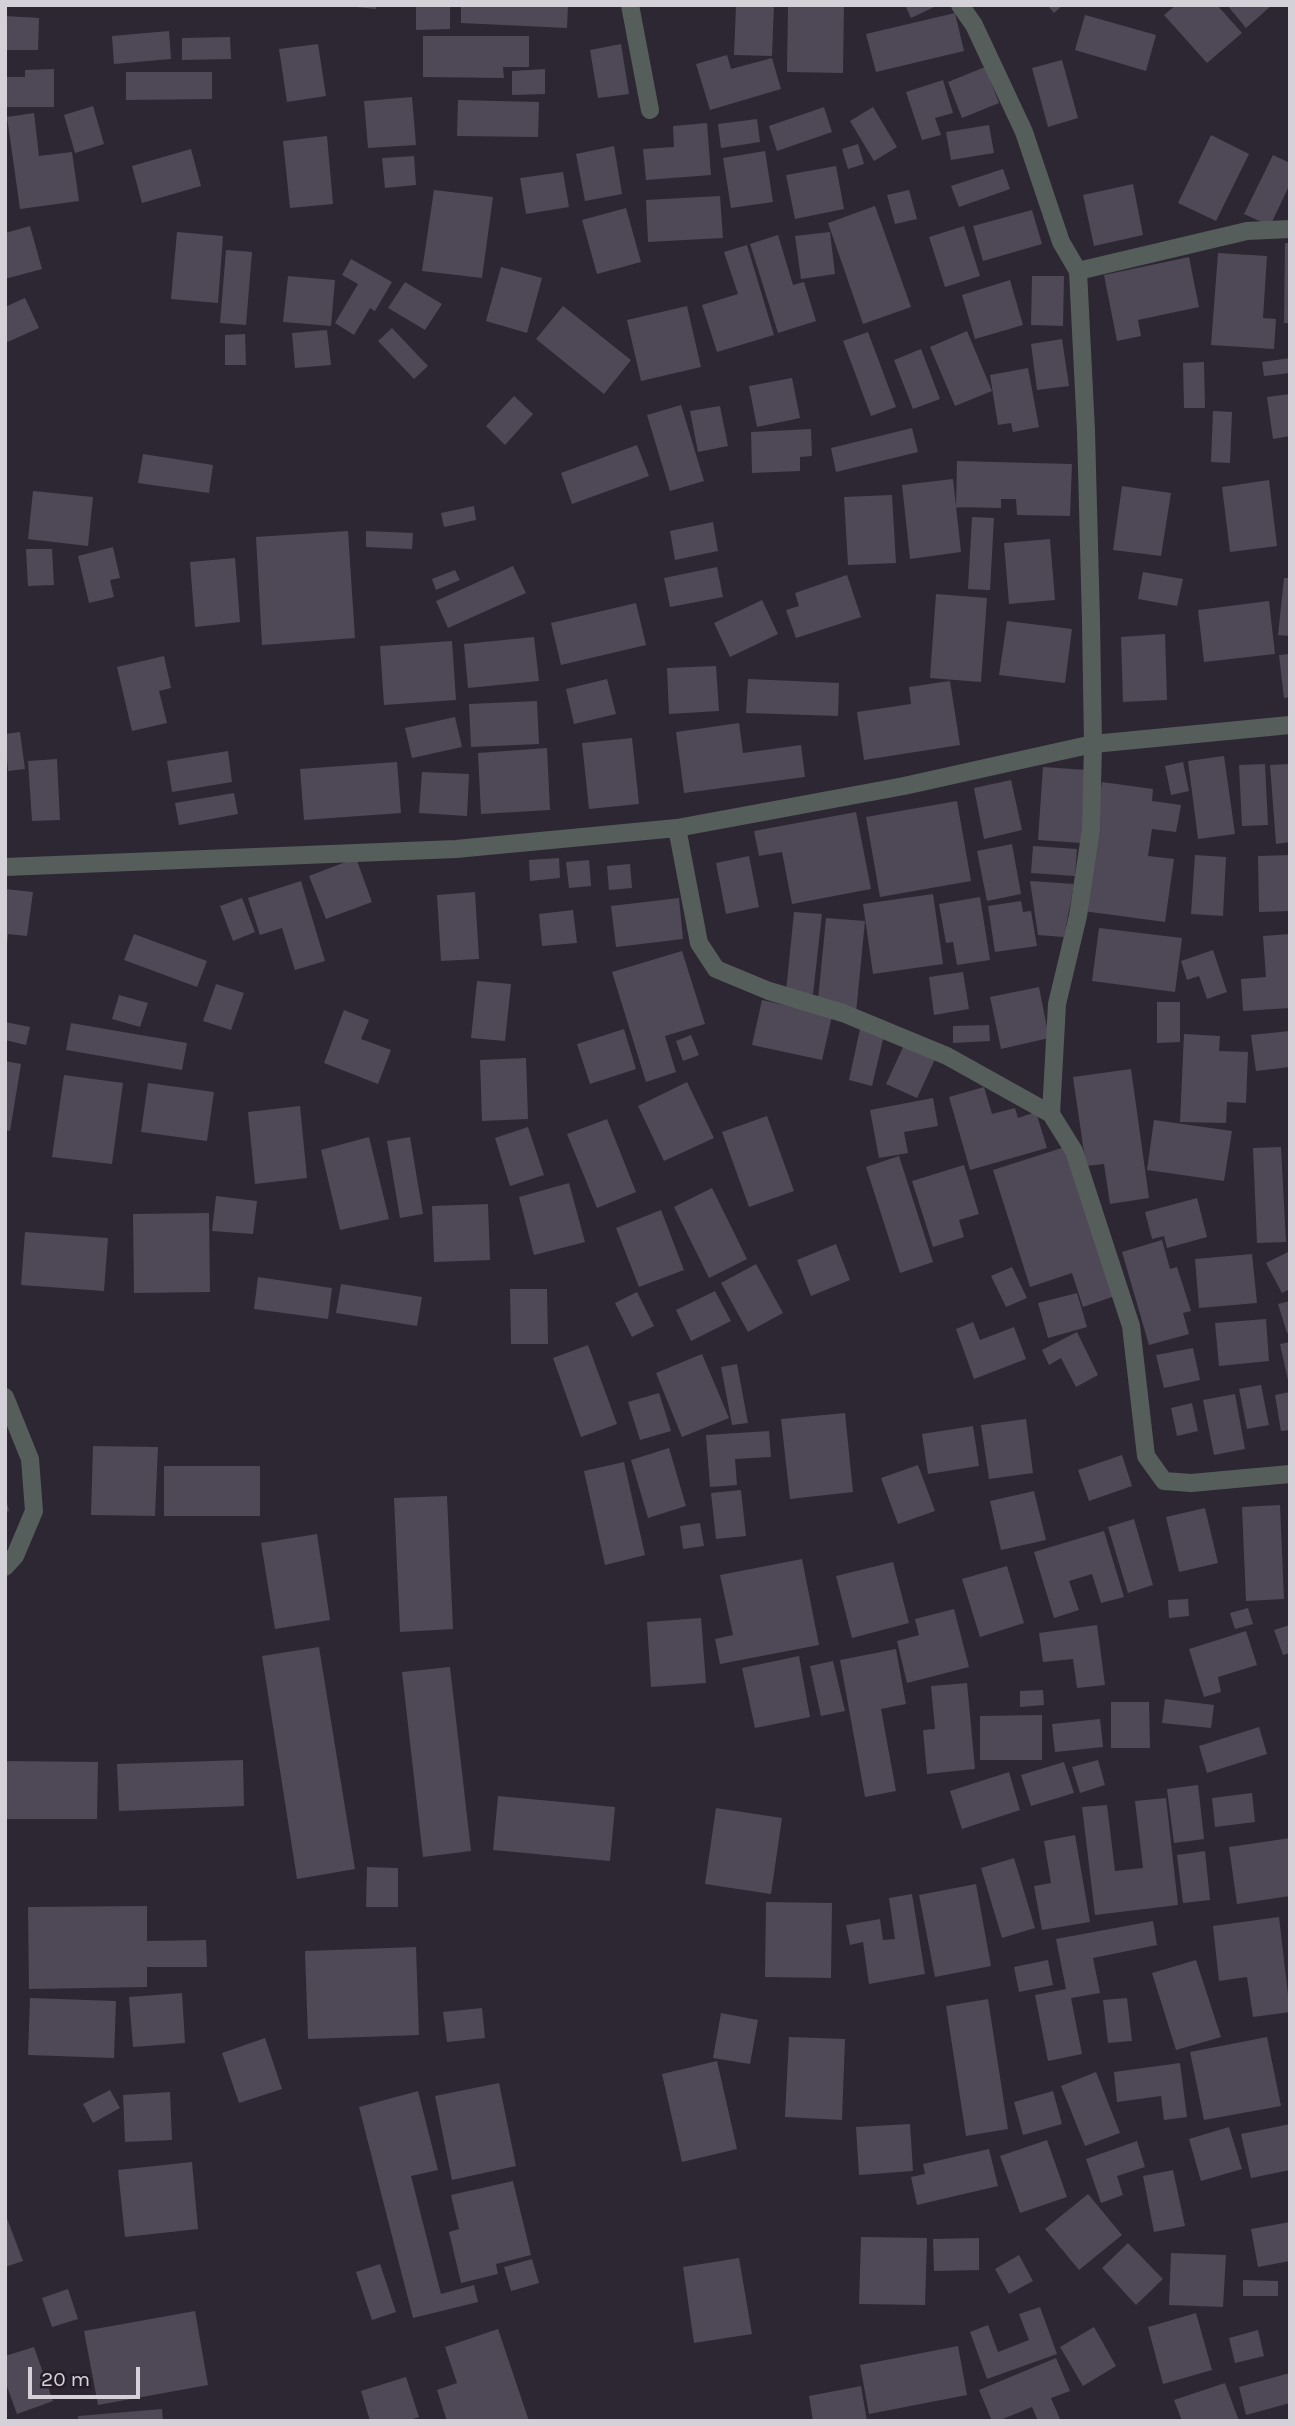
<!DOCTYPE html>
<html>
<head>
<meta charset="utf-8">
<style>
  body { margin:0 }
  #map { position:relative; width:1295px; height:2426px; overflow:hidden; background:#2d2733; font-family:Karla,sans-serif }
  canvas { display:block }
  .frame { position:absolute; inset:0; border:7px solid #d5d1d9; pointer-events:none }
  .scale { position:absolute; left:28px; top:2367px; width:112px; height:32px; box-sizing:border-box; border:4px solid #d5d1d9; border-top:0; padding-left:9px; font-size:21px; line-height:24px; white-space:nowrap; color:#d5d1d9; -webkit-text-stroke:5px #231d29; paint-order:stroke }
</style>
</head>
<body>
<div id="map">
<canvas width="1295" height="2426"></canvas>
<div class="frame"></div>
<div class="scale">20 m</div>
</div>
<script>
const ctx = document.querySelector('canvas').getContext('2d');
ctx.lineJoin = 'round';
function paint(path, color) { ctx.fillStyle = color; ctx.fill(path, 'evenodd'); }
const shape = rows => new Path2D(rows.map(r => 'M' + r).join(''));
function stroke(path, color, width, dash) { ctx.strokeStyle = color; ctx.lineWidth = width; ctx.lineCap = dash ? 'butt' : 'round'; ctx.setLineDash(dash || []); ctx.stroke(path); }
const building = shape([
  [356,5,376,5,376,9,356,7],
  [416,5,450,5,450,29,416,30],
  [461,5,568,5,567,28,461,23],
  [736,5,774,5,772,56,734,55],
  [788,5,844,5,843,73,787,72],
  [905,5,933,5,934,7,911,18],
  [1047,5,1063,5,1054,13],
  [1176,5,1217,5,1242,33,1207,63,1164,15],
  [1227,5,1272,5,1246,28],
  [955,13,964,51,876,72,866,34],
  [1085,15,1156,35,1146,71,1075,50],
  [5,16,39,18,38,50,5,50],
  [169,31,171,59,114,64,112,36],
  [423,36,529,36,529,67,503,67,504,78,423,77],
  [230,37,231,59,182,60,182,38],
  [318,44,326,96,287,102,279,49],
  [621,44,629,94,598,98,590,50],
  [727,55,731,69,772,58,781,89,710,110,696,64],
  [1062,60,1078,118,1048,127,1032,68],
  [985,67,999,103,962,118,948,82],
  [54,69,54,107,5,107,5,77,25,77,25,70],
  [545,69,545,94,512,95,512,71],
  [126,72,212,72,212,99,126,100],
  [943,80,953,113,935,118,941,135,922,140,906,92],
  [412,97,416,145,368,148,364,101],
  [458,100,539,102,538,137,457,136],
  [93,106,104,144,75,153,64,115],
  [824,107,832,132,777,151,769,126],
  [873,107,897,147,874,161,850,121],
  [34,113,39,156,72,152,79,201,20,209,7,117],
  [757,119,760,142,721,148,718,124],
  [707,123,711,175,646,180,643,149,674,147,673,126],
  [989,125,994,153,951,160,946,132],
  [1211,135,1249,154,1216,221,1178,203],
  [327,136,333,204,290,208,283,141],
  [858,144,864,164,848,169,842,149],
  [614,146,622,194,585,201,576,154],
  [191,149,201,186,142,203,132,166],
  [765,151,773,202,731,208,723,158],
  [1273,155,1290,163,1290,184,1270,226,1244,214],
  [414,156,416,185,385,188,382,158],
  [836,166,844,209,795,219,786,175],
  [1003,169,1010,189,959,207,951,186],
  [563,172,569,207,526,214,520,178],
  [1133,184,1143,235,1094,246,1083,195],
  [434,190,493,197,482,278,422,271],
  [909,190,917,219,895,224,887,195],
  [720,196,723,238,648,242,646,200],
  [875,206,911,307,863,324,828,223],
  [626,208,641,262,597,274,582,220],
  [1032,210,1042,244,983,261,973,226],
  [30,226,42,269,5,279,5,233],
  [964,226,980,276,945,287,929,237],
  [177,232,223,236,218,303,171,299],
  [830,232,835,274,801,279,795,236],
  [778,235,793,285,804,282,816,321,778,333,750,244],
  [1285,243,1290,243,1290,323,1284,323],
  [747,245,774,335,717,352,702,305,738,294,724,252],
  [226,250,252,252,246,325,220,323],
  [1218,253,1267,256,1263,318,1276,319,1274,349,1211,345],
  [1189,257,1199,307,1138,320,1141,336,1117,341,1104,275],
  [351,259,392,282,375,311,370,308,354,335,335,323,358,284,342,275],
  [501,267,542,278,527,333,486,321],
  [288,276,335,280,331,326,283,322],
  [1032,276,1064,276,1063,326,1031,325],
  [1010,280,1023,325,975,339,962,295],
  [405,282,442,304,425,330,388,308],
  [25,298,39,328,5,343,5,307],
  [563,306,631,360,604,394,536,339],
  [687,306,701,367,641,381,627,320],
  [392,328,428,366,414,379,378,341],
  [327,330,331,365,295,368,292,333],
  [967,331,992,391,955,406,930,347],
  [868,332,896,407,871,416,843,341],
  [245,334,246,365,225,365,225,335],
  [1062,339,1069,386,1037,390,1031,344],
  [921,349,940,399,913,409,894,360],
  [1290,358,1290,373,1264,376,1262,362],
  [1204,362,1205,408,1184,408,1183,363],
  [1028,368,1039,427,1013,432,1011,423,998,425,990,375],
  [792,378,800,418,757,427,749,386],
  [1290,394,1290,436,1273,439,1267,397],
  [514,396,533,414,505,445,486,426],
  [681,405,704,481,670,491,647,415],
  [720,406,728,446,698,452,690,411],
  [1213,411,1232,412,1230,463,1211,462],
  [912,428,918,452,836,472,831,448],
  [811,429,812,456,800,457,800,471,752,473,751,432],
  [637,445,649,476,572,504,561,473],
  [143,454,213,465,209,493,138,483],
  [957,461,1072,464,1070,516,1017,515,1016,499,1001,499,1001,508,956,507],
  [953,479,961,552,910,559,902,485],
  [1269,480,1277,546,1230,552,1222,487],
  [1122,486,1171,493,1161,556,1113,550],
  [33,491,93,497,88,546,28,539],
  [892,495,896,563,848,565,844,497],
  [474,506,476,520,444,527,441,513],
  [972,517,994,518,990,590,968,589],
  [713,522,718,551,675,560,670,531],
  [348,531,355,638,262,645,256,537],
  [366,531,413,533,412,549,366,547],
  [1050,539,1055,600,1009,604,1004,543],
  [113,547,120,578,110,580,114,597,89,603,78,556],
  [26,549,52,549,54,585,28,586],
  [235,558,240,622,195,627,190,562],
  [513,566,526,593,448,628,436,601],
  [717,567,723,597,670,607,664,578],
  [455,570,460,580,436,590,432,579],
  [1143,572,1183,579,1177,606,1138,599],
  [847,575,861,617,796,638,786,610,799,606,795,593],
  [1284,578,1290,578,1290,636,1278,635],
  [936,594,987,598,981,682,930,678],
  [762,600,778,634,730,657,714,623],
  [1269,601,1275,654,1204,662,1198,610],
  [636,603,646,645,561,665,551,623],
  [1007,621,1072,629,1065,683,999,675],
  [1165,634,1167,700,1123,702,1121,637],
  [534,637,539,681,468,688,464,644],
  [452,641,456,700,384,705,380,646],
  [1290,654,1290,697,1284,698,1279,655],
  [164,656,171,688,159,691,167,723,132,731,117,667],
  [716,666,719,711,669,714,667,668],
  [607,679,616,714,574,724,566,689],
  [748,679,839,683,838,716,746,713],
  [950,681,960,745,864,760,857,712,911,704,909,687],
  [537,701,539,744,471,747,469,704],
  [455,717,462,747,412,758,405,728],
  [739,723,743,753,801,745,805,777,684,793,676,732],
  [20,732,25,769,8,771,5,734],
  [632,738,639,804,589,809,582,743],
  [547,748,550,810,481,814,478,753],
  [228,751,232,782,172,792,167,761],
  [1224,756,1235,834,1198,839,1188,761],
  [57,759,60,820,32,821,28,761],
  [397,762,401,813,304,820,300,769],
  [1183,762,1189,791,1171,795,1165,766],
  [1265,764,1268,825,1242,826,1239,765],
  [1290,764,1290,842,1276,844,1270,765],
  [1043,767,1087,770,1082,843,1038,840],
  [422,772,469,774,467,816,419,813],
  [1011,780,1022,830,984,839,974,788],
  [1102,782,1153,789,1152,801,1181,805,1176,832,1152,829,1148,856,1174,859,1165,922,1083,911],
  [234,793,238,814,179,825,175,803],
  [957,801,971,881,880,897,866,817],
  [856,812,871,889,792,904,782,852,759,856,754,831],
  [1012,844,1021,894,987,901,977,851],
  [1033,846,1077,849,1075,876,1031,873],
  [1195,855,1226,857,1223,916,1191,914],
  [1290,855,1290,911,1259,912,1258,856],
  [749,856,759,907,726,914,716,863],
  [356,858,372,902,326,919,309,876],
  [559,858,560,878,530,881,529,860],
  [589,860,591,886,569,888,566,862],
  [630,864,632,888,609,890,607,866],
  [301,881,325,961,295,970,282,928,260,935,248,898],
  [1030,881,1074,884,1064,937,1038,935],
  [5,889,33,892,27,936,8,934,7,944],
  [475,892,479,959,441,961,437,895],
  [933,894,943,964,873,974,863,904],
  [980,897,990,960,957,965,953,942,946,943,939,904],
  [242,898,255,932,233,941,220,906],
  [679,898,683,939,616,947,611,906],
  [1021,901,1023,912,1031,911,1037,946,995,952,988,906],
  [573,910,577,943,542,946,539,914],
  [794,912,822,914,813,994,786,992],
  [826,918,865,921,856,1013,818,1000],
  [1099,928,1182,938,1175,992,1092,981],
  [134,934,207,961,197,987,124,960],
  [1290,934,1290,1008,1243,1011,1241,979,1266,977,1263,936],
  [1213,950,1227,992,1207,999,1199,976,1187,980,1181,961],
  [682,951,705,1024,665,1036,676,1072,646,1082,612,972],
  [963,972,969,1009,934,1015,929,977],
  [477,981,511,984,505,1041,471,1038],
  [216,984,244,993,231,1030,203,1021],
  [1039,987,1049,1038,1001,1049,990,997],
  [119,995,148,1003,140,1027,112,1019],
  [762,1000,832,1016,822,1060,752,1045],
  [1157,1002,1180,1002,1180,1042,1157,1043],
  [344,1010,369,1020,361,1039,391,1050,378,1084,324,1063],
  [5,1022,30,1027,26,1045,5,1040],
  [71,1023,187,1043,182,1070,66,1050],
  [989,1025,990,1041,953,1043,953,1026],
  [624,1029,636,1069,590,1084,577,1044],
  [860,1029,884,1035,872,1086,849,1080],
  [1290,1031,1290,1067,1256,1071,1251,1035],
  [1184,1034,1220,1036,1219,1051,1248,1052,1246,1103,1227,1102,1226,1123,1180,1122],
  [691,1035,699,1055,683,1061,676,1041],
  [905,1043,936,1057,917,1098,886,1084],
  [526,1058,528,1119,482,1121,480,1060],
  [5,1061,21,1064,10,1131,5,1130],
  [1131,1069,1149,1198,1110,1204,1104,1164,1086,1166,1073,1077],
  [64,1075,123,1083,112,1164,52,1157],
  [687,1082,714,1138,664,1161,638,1106],
  [148,1083,214,1092,207,1141,141,1132],
  [984,1087,992,1114,1015,1108,1018,1118,1036,1112,1047,1148,970,1170,949,1097],
  [933,1098,938,1126,904,1132,908,1153,879,1158,870,1110],
  [300,1106,307,1178,255,1184,248,1112],
  [767,1116,794,1191,749,1207,722,1132],
  [607,1119,636,1192,597,1208,567,1134],
  [1154,1120,1232,1131,1224,1181,1147,1170],
  [528,1127,544,1175,510,1186,495,1138],
  [369,1137,389,1219,340,1230,321,1150],
  [410,1137,423,1214,400,1218,387,1141],
  [1068,1146,1115,1296,1083,1307,1072,1273,1030,1287,993,1170],
  [1281,1147,1286,1242,1257,1243,1253,1148],
  [899,1156,933,1262,900,1273,866,1167],
  [964,1165,979,1214,959,1220,964,1237,933,1247,912,1181],
  [569,1183,585,1242,534,1255,519,1197],
  [712,1188,747,1259,709,1278,674,1207],
  [216,1196,257,1201,253,1234,212,1231],
  [1197,1198,1207,1237,1167,1248,1164,1236,1152,1239,1145,1212],
  [488,1204,490,1260,434,1262,432,1206],
  [661,1210,684,1270,639,1287,616,1228],
  [209,1213,210,1292,134,1293,133,1214],
  [25,1232,108,1238,104,1291,21,1285],
  [1162,1240,1170,1269,1177,1267,1191,1311,1183,1313,1189,1334,1149,1345,1122,1252],
  [836,1244,850,1280,811,1296,797,1260],
  [1290,1251,1290,1289,1282,1293,1266,1263],
  [1252,1254,1257,1303,1199,1308,1195,1259],
  [756,1264,783,1313,748,1332,721,1283],
  [1012,1267,1027,1298,1006,1307,991,1276],
  [258,1277,332,1288,328,1319,254,1309],
  [341,1284,422,1297,417,1326,336,1313],
  [510,1289,547,1289,548,1344,511,1344],
  [715,1291,731,1321,691,1341,676,1310],
  [637,1292,654,1326,632,1337,615,1303],
  [1077,1293,1087,1327,1048,1338,1038,1303],
  [1290,1301,1290,1332,1287,1333,1278,1304],
  [1266,1319,1269,1361,1219,1366,1215,1323],
  [973,1322,980,1340,1014,1327,1026,1359,974,1379,956,1329],
  [1077,1332,1098,1375,1076,1387,1061,1358,1049,1365,1042,1350],
  [1290,1342,1290,1385,1289,1385,1280,1344],
  [588,1345,617,1424,581,1437,553,1358],
  [1193,1348,1200,1380,1164,1388,1156,1355],
  [702,1354,729,1418,682,1437,656,1373],
  [737,1364,748,1423,732,1425,721,1367],
  [1261,1385,1269,1425,1247,1429,1239,1389],
  [1290,1392,1290,1430,1281,1431,1275,1395],
  [659,1393,671,1431,640,1440,628,1402],
  [1235,1394,1245,1449,1214,1455,1203,1400],
  [1192,1403,1198,1431,1177,1436,1171,1408],
  [845,1413,853,1492,790,1499,781,1419],
  [1026,1419,1033,1473,989,1479,981,1425],
  [973,1426,979,1466,928,1474,922,1434],
  [769,1431,771,1457,735,1459,737,1485,710,1487,706,1435],
  [93,1446,158,1447,155,1516,91,1515],
  [669,1448,686,1506,648,1518,631,1460],
  [1122,1455,1132,1486,1089,1501,1078,1470],
  [624,1462,645,1555,605,1565,584,1471],
  [918,1465,935,1511,898,1524,881,1478],
  [164,1466,260,1466,260,1516,164,1516],
  [741,1490,746,1536,716,1539,711,1493],
  [1034,1491,1046,1540,1001,1550,990,1501],
  [5,1495,9,1511,5,1512],
  [447,1496,453,1629,400,1632,394,1498],
  [1280,1505,1284,1599,1246,1601,1242,1507],
  [1205,1508,1218,1563,1179,1572,1166,1517],
  [1134,1519,1153,1585,1128,1593,1108,1527],
  [700,1523,704,1546,683,1549,680,1526],
  [1104,1531,1124,1597,1101,1603,1092,1574,1069,1581,1079,1610,1054,1618,1034,1552],
  [317,1534,330,1620,275,1629,261,1543],
  [802,1559,819,1645,720,1664,715,1639,733,1635,720,1575],
  [893,1562,909,1623,852,1638,836,1576],
  [1007,1566,1024,1623,980,1637,962,1579],
  [1188,1599,1189,1616,1169,1618,1168,1600],
  [1248,1608,1253,1624,1235,1629,1230,1613],
  [954,1609,969,1667,907,1683,897,1641,919,1635,915,1619],
  [701,1618,706,1683,651,1687,647,1622],
  [1097,1625,1105,1685,1077,1688,1073,1659,1043,1662,1039,1633],
  [1290,1625,1290,1653,1283,1655,1274,1630],
  [1246,1631,1257,1665,1218,1677,1221,1692,1204,1697,1189,1649],
  [319,1647,355,1869,297,1879,262,1656],
  [896,1649,906,1704,881,1709,896,1791,865,1797,840,1660],
  [799,1656,810,1717,755,1728,742,1668],
  [833,1661,845,1711,821,1716,810,1666],
  [450,1667,471,1851,423,1857,402,1672],
  [967,1683,975,1769,927,1774,923,1730,935,1729,931,1686],
  [1043,1690,1044,1705,1020,1707,1020,1691],
  [1165,1699,1214,1705,1211,1728,1162,1723],
  [1111,1702,1149,1702,1150,1748,1111,1748],
  [1042,1715,1042,1760,980,1760,980,1716],
  [1100,1719,1103,1747,1055,1752,1052,1724],
  [1259,1727,1267,1754,1207,1773,1199,1746],
  [243,1760,244,1806,119,1811,117,1764],
  [1098,1760,1105,1785,1080,1793,1072,1767],
  [5,1761,98,1762,97,1819,5,1819],
  [1064,1762,1074,1793,1031,1806,1021,1775],
  [1009,1772,1020,1810,962,1829,950,1791],
  [1198,1785,1204,1839,1174,1843,1167,1789],
  [1252,1793,1255,1822,1215,1827,1212,1798],
  [498,1796,615,1807,610,1861,493,1850],
  [1166,1798,1178,1905,1095,1915,1082,1807,1107,1805,1115,1871,1143,1868,1135,1801],
  [716,1808,782,1818,771,1894,705,1884],
  [1075,1835,1090,1922,1042,1930,1034,1886,1051,1883,1044,1841],
  [1290,1838,1290,1896,1237,1904,1229,1847],
  [1205,1851,1210,1900,1183,1903,1177,1855],
  [1014,1858,1035,1928,1002,1938,981,1868],
  [367,1867,398,1868,398,1907,366,1907],
  [976,1884,991,1966,935,1977,919,1895],
  [912,1894,925,1974,869,1984,863,1942,850,1945,846,1925,880,1919,883,1940,895,1939,889,1898],
  [766,1902,832,1903,831,1978,765,1977],
  [147,1906,147,1941,206,1940,207,1967,147,1967,147,1987,29,1989,28,1907],
  [1279,1917,1290,2012,1253,2017,1247,1977,1219,1981,1213,1926],
  [1153,1921,1157,1945,1093,1958,1100,1993,1071,1998,1082,2054,1048,2061,1035,1995,1066,1989,1056,1939],
  [416,1947,419,2035,308,2039,305,1951],
  [1048,1960,1053,1985,1019,1992,1014,1967],
  [1196,1960,1221,2037,1176,2050,1152,1973],
  [182,1993,185,2043,133,2047,129,1997],
  [30,1998,116,2001,114,2058,28,2055],
  [1127,1998,1132,2041,1108,2043,1103,2000],
  [988,1999,1008,2129,966,2136,946,2006],
  [482,2008,485,2038,447,2042,443,2012],
  [721,2013,758,2020,750,2064,713,2058],
  [789,2037,845,2039,842,2120,785,2117],
  [1267,2037,1281,2106,1204,2120,1190,2052],
  [265,2038,282,2089,239,2103,222,2053],
  [717,2061,737,2149,682,2162,662,2074],
  [1180,2063,1187,2117,1164,2120,1161,2096,1117,2102,1114,2072],
  [1096,2072,1120,2133,1085,2146,1061,2086],
  [499,2083,516,2166,452,2180,435,2096],
  [110,2090,120,2108,93,2123,83,2104],
  [418,2091,438,2170,411,2176,441,2294,474,2285,478,2302,413,2318,359,2107],
  [1053,2091,1062,2124,1023,2135,1014,2102],
  [170,2092,172,2140,125,2142,123,2095],
  [910,2124,913,2171,859,2175,856,2127],
  [1290,2124,1290,2170,1251,2178,1241,2134],
  [1229,2127,1242,2169,1201,2181,1189,2139],
  [1047,2140,1067,2197,1020,2213,1000,2156],
  [1137,2141,1145,2167,1117,2176,1123,2195,1101,2203,1086,2159],
  [989,2149,998,2186,917,2205,911,2177,925,2174,923,2164],
  [192,2162,198,2229,125,2237,118,2170],
  [1173,2170,1185,2226,1154,2232,1143,2176],
  [513,2181,531,2255,496,2264,498,2274,461,2283,449,2232,459,2229,451,2195],
  [1088,2194,1122,2235,1079,2270,1045,2229],
  [5,2213,23,2261,5,2267],
  [1290,2222,1290,2261,1258,2267,1251,2229],
  [861,2237,927,2238,925,2305,859,2304],
  [979,2238,979,2270,934,2271,933,2239],
  [1128,2243,1163,2279,1136,2305,1102,2268],
  [1171,2253,1226,2255,1223,2307,1169,2305],
  [1019,2255,1033,2281,1009,2294,995,2269],
  [739,2258,752,2334,694,2343,683,2267],
  [532,2259,539,2283,511,2291,504,2267],
  [380,2264,396,2312,372,2320,356,2272],
  [1243,2280,1278,2281,1278,2296,1243,2296],
  [68,2289,78,2319,52,2327,42,2298],
  [1040,2307,1057,2354,987,2379,970,2332,988,2325,998,2352,1029,2340,1019,2314],
  [195,2311,208,2385,98,2405,84,2331],
  [1196,2313,1212,2370,1163,2384,1148,2327],
  [1094,2327,1116,2366,1083,2386,1060,2347],
  [498,2329,529,2421,447,2421,437,2390,457,2383,445,2347],
  [1258,2330,1264,2356,1235,2363,1229,2338],
  [958,2346,967,2395,869,2414,860,2365],
  [34,2347,53,2401,17,2414,5,2381,5,2356],
  [1056,2358,1070,2391,1051,2398,1060,2419,1038,2421,1032,2407,998,2421,992,2421,979,2390],
  [1290,2373,1290,2403,1246,2415,1239,2387],
  [406,2377,419,2417,407,2421,370,2421,361,2391],
  [1225,2383,1239,2421,1182,2421,1174,2400],
  [861,2386,867,2421,813,2421,809,2396],
  [162,2409,163,2421,78,2421,78,2416]
]);
const minor = shape([
  [630,5,650,110],
  [960,5,974,25,1024,132,1061,242,1078,271,1086,431,1091,621,1093,744,1091,829,1078,916,1057,1004,1051,1114],
  [1078,271,1247,231,1290,229],
  [677,828,699,943,716,969,769,991,843,1013,947,1056,1051,1114,1074,1151,1131,1326,1146,1456,1164,1481,1191,1483,1290,1474],
  [5,867,456,849,677,828,904,786,1093,744,1290,725],
  [5,1397,30,1459,34,1511,15,1556,5,1567]
]);
paint(building, '#4f4856');
stroke(minor, '#565e5b', 18);
</script>
</body>
</html>
